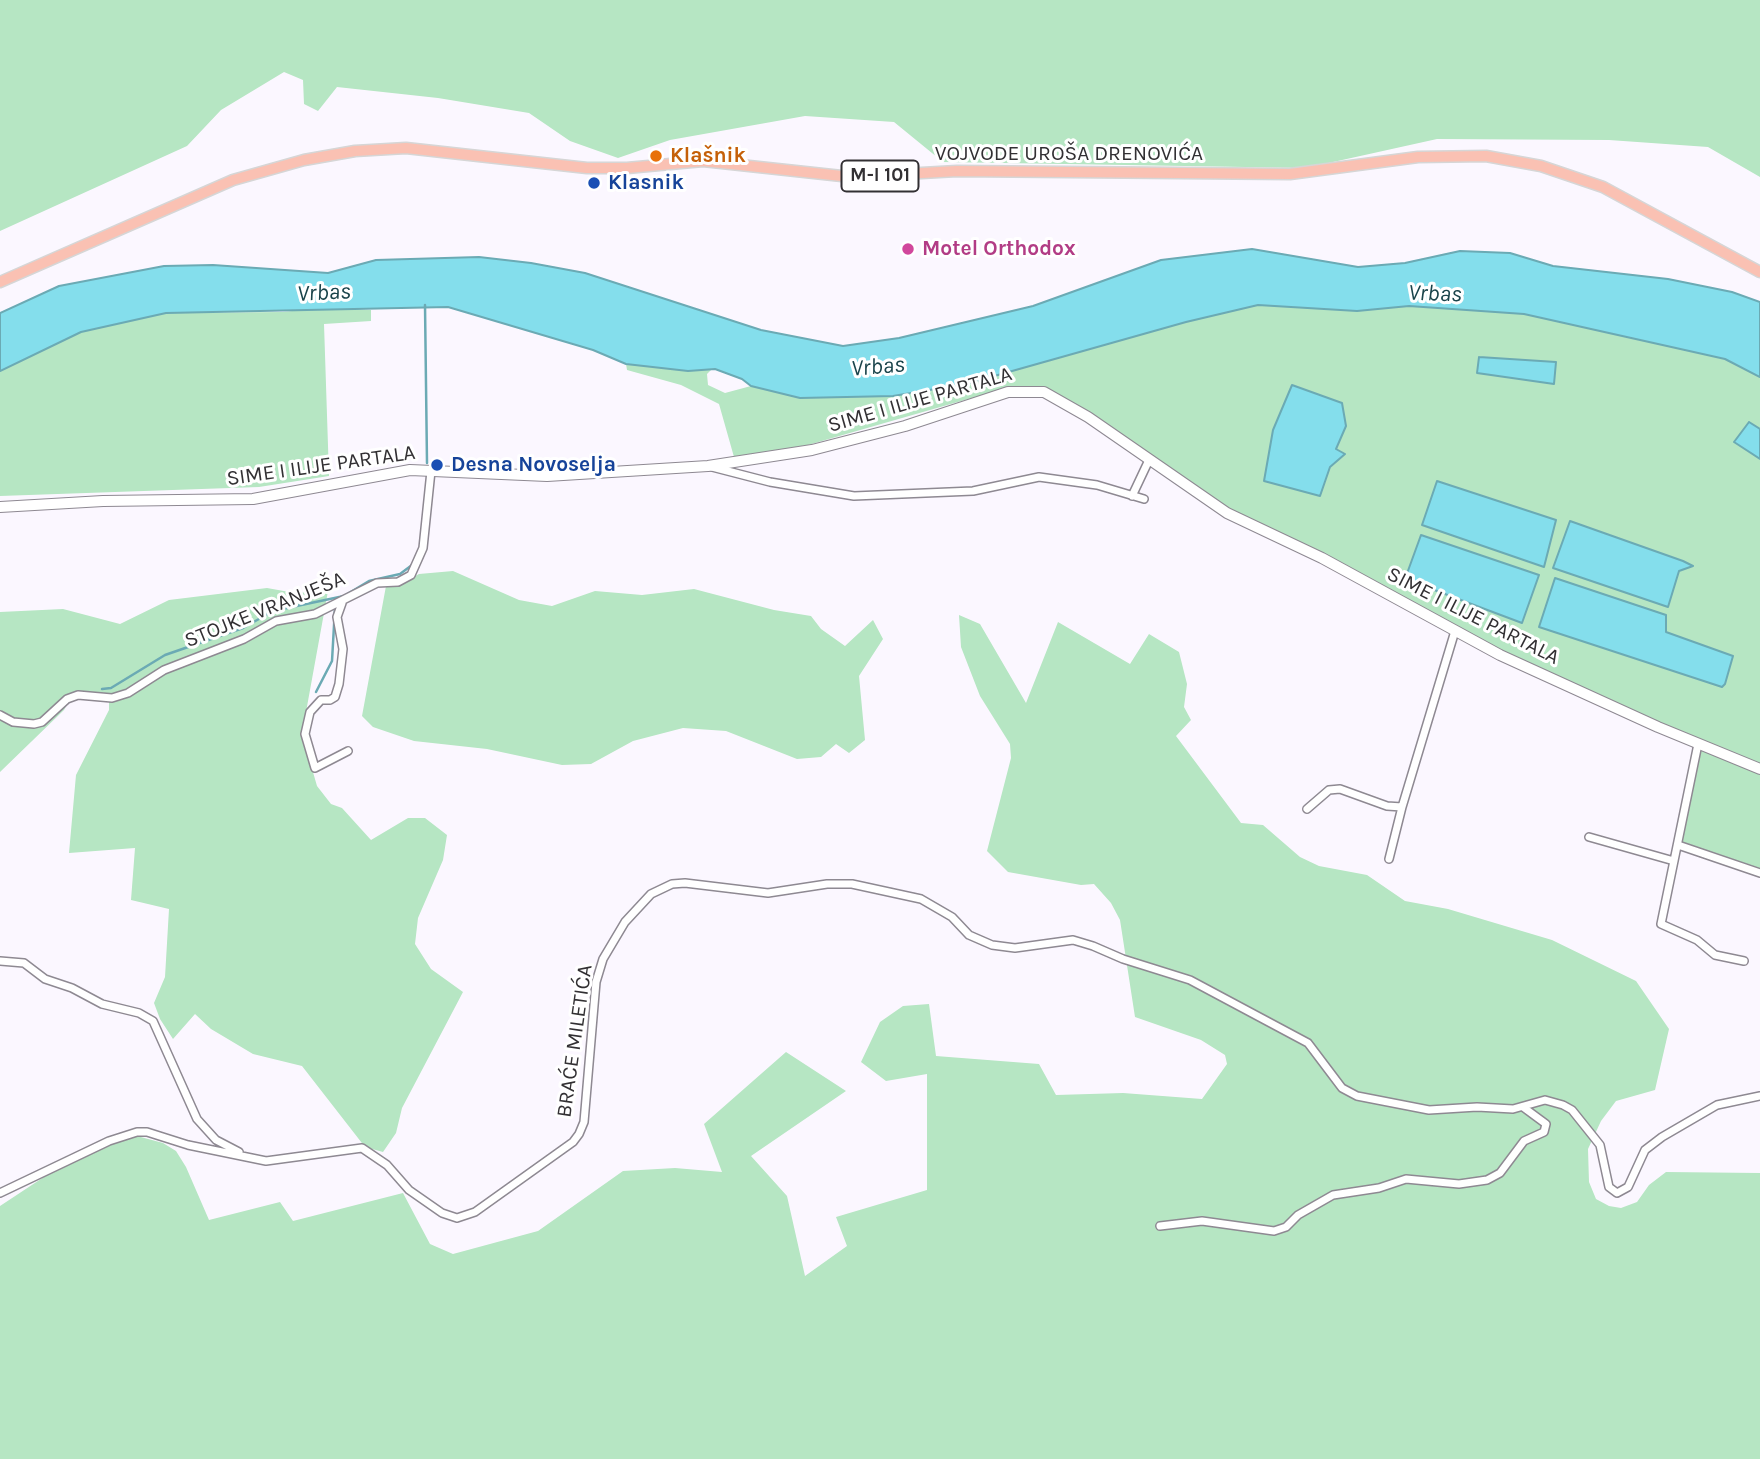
<!DOCTYPE html>
<html>
<head>
<meta charset="utf-8">
<style>
  body { margin:0 }
  canvas { display:block; background:#fbf7ff }
</style>
</head>
<body>
<canvas width="1760" height="1459"></canvas>
<script>
const ctx = document.querySelector('canvas').getContext('2d');
ctx.lineJoin = 'round';
function paint(path, color) { ctx.fillStyle = color; ctx.fill(path, 'evenodd'); }
const shape = rows => new Path2D(rows.map(r => 'M' + r).join(''));
function stroke(path, color, width, dash) { ctx.strokeStyle = color; ctx.lineWidth = width; ctx.lineCap = dash ? 'butt' : 'round'; ctx.setLineDash(dash || []); ctx.stroke(path); }
function label(font, color, halo, rows, align = 'center') {
  ctx.font = font + ' Karla,sans-serif'; ctx.lineWidth = 6; ctx.setLineDash([]); ctx.textBaseline = 'middle'; ctx.strokeStyle = halo; ctx.fillStyle = color; for (const [text, x, y, turn = 0] of rows) {
    ctx.save(); ctx.translate(x, y); ctx.rotate((+turn || 0) * Math.PI / 180); ctx.textAlign = isNaN(turn) ? turn : align; if (halo) ctx.strokeText(text, 0, 0); ctx.fillText(text, 0, 0); ctx.restore();
  }
}
const green = shape([
  [0,0,1760,0,1760,177,1708,147,1609,140,1437,139,1306,168,943,162,894,122,805,116,670,140,618,158,570,141,529,113,438,98,337,87,318,111,304,104,303,80,284,72,221,110,187,146,0,231],
  [1258,305,1357,311,1408,306,1524,314,1725,359,1760,377,1760,869,1679,841,1698,744,1571,688,1227,513,1045,388,1010,387,808,445,734,457,719,404,681,385,627,370,626,364,711,370,707,374,708,385,725,393,751,386,800,398,893,396,966,384,1186,322],
  [323,308,371,310,371,321,324,324,329,476,259,487,0,496,0,371,4,368,81,332,166,313,282,312],
  [453,571,519,600,552,606,595,591,642,595,694,589,774,610,811,616,821,629,845,646,873,620,883,639,859,676,865,740,849,753,836,744,821,757,797,759,726,731,683,728,633,741,591,764,562,765,487,749,414,741,373,727,362,716,386,586,398,585,419,574],
  [267,588,295,593,328,591,302,734,317,786,331,804,342,808,371,840,408,818,425,818,447,835,443,860,418,918,415,944,431,969,463,992,402,1108,396,1133,383,1152,365,1147,302,1066,253,1054,211,1029,195,1014,173,1039,160,1019,154,1003,165,977,169,909,131,900,135,848,69,853,76,775,109,710,109,693,73,694,64,710,0,772,0,612,63,609,120,624,169,600],
  [959,615,980,624,1026,703,1058,622,1130,664,1149,634,1179,652,1187,684,1184,707,1191,720,1176,736,1241,823,1263,825,1300,857,1319,866,1367,875,1405,901,1448,909,1552,940,1636,981,1669,1029,1655,1090,1616,1101,1601,1121,1588,1149,1589,1182,1596,1199,1609,1206,1621,1208,1637,1202,1649,1185,1666,1172,1760,1173,1760,1459,0,1459,0,1206,47,1175,111,1144,137,1136,163,1143,176,1151,186,1167,209,1220,280,1202,293,1221,403,1193,430,1244,453,1254,538,1231,623,1171,675,1168,722,1172,704,1124,786,1052,846,1091,751,1156,787,1196,805,1276,847,1246,836,1217,927,1190,927,1074,886,1081,861,1062,880,1022,903,1006,929,1004,936,1056,1039,1064,1056,1095,1123,1093,1202,1099,1227,1064,1225,1055,1201,1040,1135,1017,1120,920,1111,903,1094,884,1081,885,1008,872,987,851,1011,758,1010,744,980,696,961,647]
]);
const water = shape([
  [1252,249,1358,267,1405,263,1460,251,1510,253,1553,266,1668,279,1732,292,1760,302,1760,377,1725,359,1524,314,1409,306,1357,311,1258,305,1186,322,966,384,893,396,800,398,751,386,742,379,715,369,688,371,626,364,593,350,448,307,166,313,81,332,0,371,0,313,59,286,164,266,213,265,328,273,376,260,479,257,531,263,585,273,761,330,843,346,899,338,1033,306,1161,260,1252,249],
  [1479,357,1556,362,1554,384,1477,373,1479,357],
  [1292,385,1342,403,1346,426,1336,449,1345,454,1330,467,1320,496,1264,481,1273,430,1292,385],
  [1749,422,1760,429,1760,459,1734,442,1749,422],
  [1437,481,1556,520,1544,567,1422,525,1437,481],
  [1570,521,1683,561,1693,566,1679,571,1668,607,1553,568,1570,521],
  [1421,535,1539,575,1522,623,1405,579,1421,535],
  [1555,578,1666,615,1666,632,1733,656,1725,684,1722,687,1539,627,1555,578]
]);
const stream = shape([
  [425,305,427,463],
  [102,689,111,688,165,655,243,628,273,611,344,596,369,581,400,574,412,565],
  [316,692,332,661,335,608]
]);
const street = shape([
  [712,467,770,482,854,496,973,491,1039,477,1097,485,1144,499],
  [1132,496,1149,460],
  [342,603,337,617,343,649,339,684,335,697,330,700,321,700,310,712,305,734,315,768,348,751],
  [0,715,13,722,34,724,42,722,67,699,78,695,112,698,128,693,164,670,244,639,276,621,315,614,377,583,398,582,411,575,423,548,431,471],
  [1698,744,1661,924,1697,940,1715,955,1744,961],
  [1307,809,1329,790,1340,789,1387,806,1402,807,1455,631],
  [1589,837,1674,861],
  [1678,845,1760,873],
  [1389,859,1402,807],
  [0,961,24,963,45,979,72,988,102,1004,139,1013,153,1021,197,1119,216,1140,239,1152],
  [0,1193,109,1141,137,1132,147,1132,188,1145,266,1161,362,1148,387,1165,409,1190,442,1213,457,1218,475,1212,573,1142,579,1134,584,1122,596,982,603,959,625,922,651,894,672,884,685,883,768,893,827,884,852,884,921,899,952,917,969,935,992,945,1015,948,1073,940,1093,946,1123,959,1190,980,1308,1043,1342,1088,1357,1096,1429,1110,1477,1107,1513,1109,1545,1100,1563,1105,1572,1110,1600,1145,1609,1187,1617,1193,1628,1187,1645,1150,1662,1137,1717,1105,1760,1096],
  [1160,1226,1202,1221,1274,1231,1286,1227,1298,1215,1333,1195,1379,1188,1406,1179,1459,1184,1487,1180,1500,1173,1524,1141,1544,1132,1546,1124,1523,1107]
]);
const secondary = shape([
  [0,507,103,501,253,499,410,470,547,476,708,466,812,450,905,426,1008,392,1044,392,1088,417,1227,513,1322,558,1500,655,1658,727,1760,769]
]);
const primary = shape([
  [0,282,233,180,304,160,355,151,406,148,587,168,627,168,703,161,851,177,957,171,1290,174,1418,157,1486,156,1541,166,1603,187,1760,272]
]);
const markers = [
  [656,156,7,"#e8710a"],
  [594,183,7,"#1a4fb4"],
  [908,249,7,"#d1479c"],
  [437,465,7,"#1a4fb4"]
];
const shields = [
  [880,176,77]
];
const shieldNames = [
  ["M-I 101",880,176]
];
const streetNames = [
  ["VOJVODE UROŠA DRENOVIĆA",1069,154],
  ["SIME I ILIJE PARTALA",920,400,-16],
  ["SIME I ILIJE PARTALA",321,466,-8],
  ["STOJKE VRANJEŠA",265,610,-22],
  ["SIME I ILIJE PARTALA",1473,616,27],
  ["BRAĆE MILETIĆA",575,1041,-82]
];
const foodNames = [
  ["Klašnik",670,156]
];
const transitNames = [
  ["Klasnik",608,183],
  ["Desna Novoselja",451,465]
];
const hotelNames = [
  ["Motel Orthodox",922,249]
];
const waterNames = [
  ["Vrbas",324,293,-3],
  ["Vrbas",1435,294,2],
  ["Vrbas",878,367,-5]
];
paint(green, '#b6e6c3');
paint(water, '#84deec');
stroke(water, '#6baab4', 2);
stroke(stream, '#6baab4', 2.5);
stroke(street, '#8e8992', 10);
stroke(secondary, '#8e8992', 12);
stroke(primary, '#d6d6d6', 13);
stroke(street, '#fff', 7);
stroke(secondary, '#fff', 10);
stroke(primary, '#fac1b3', 10);
for (const [x, y, r, color] of markers) { const dot = new Path2D(); dot.arc(x, y, r, 0, 2 * Math.PI); ctx.fillStyle = color; ctx.fill(dot); stroke(dot, '#fff', 2.5); }
for (const [x, y, w] of shields) { const box = new Path2D(); box.roundRect(x - w / 2, y - 15.5, w, 31, 5); ctx.fillStyle = '#fff'; ctx.fill(box); stroke(box, '#323033', 2); }
label('bold 19px', '#323033', null, shieldNames);
label('21px', '#323033', '#fff', streetNames);
label('bold 21px', '#c56008', '#fff', foodNames, 'left');
label('bold 21px', '#164399', '#fff', transitNames, 'left');
label('bold 21px', '#b23c85', '#fff', hotelNames, 'left');
label('italic 23px', '#1a444b', '#fff', waterNames);
</script>
</body>
</html>
